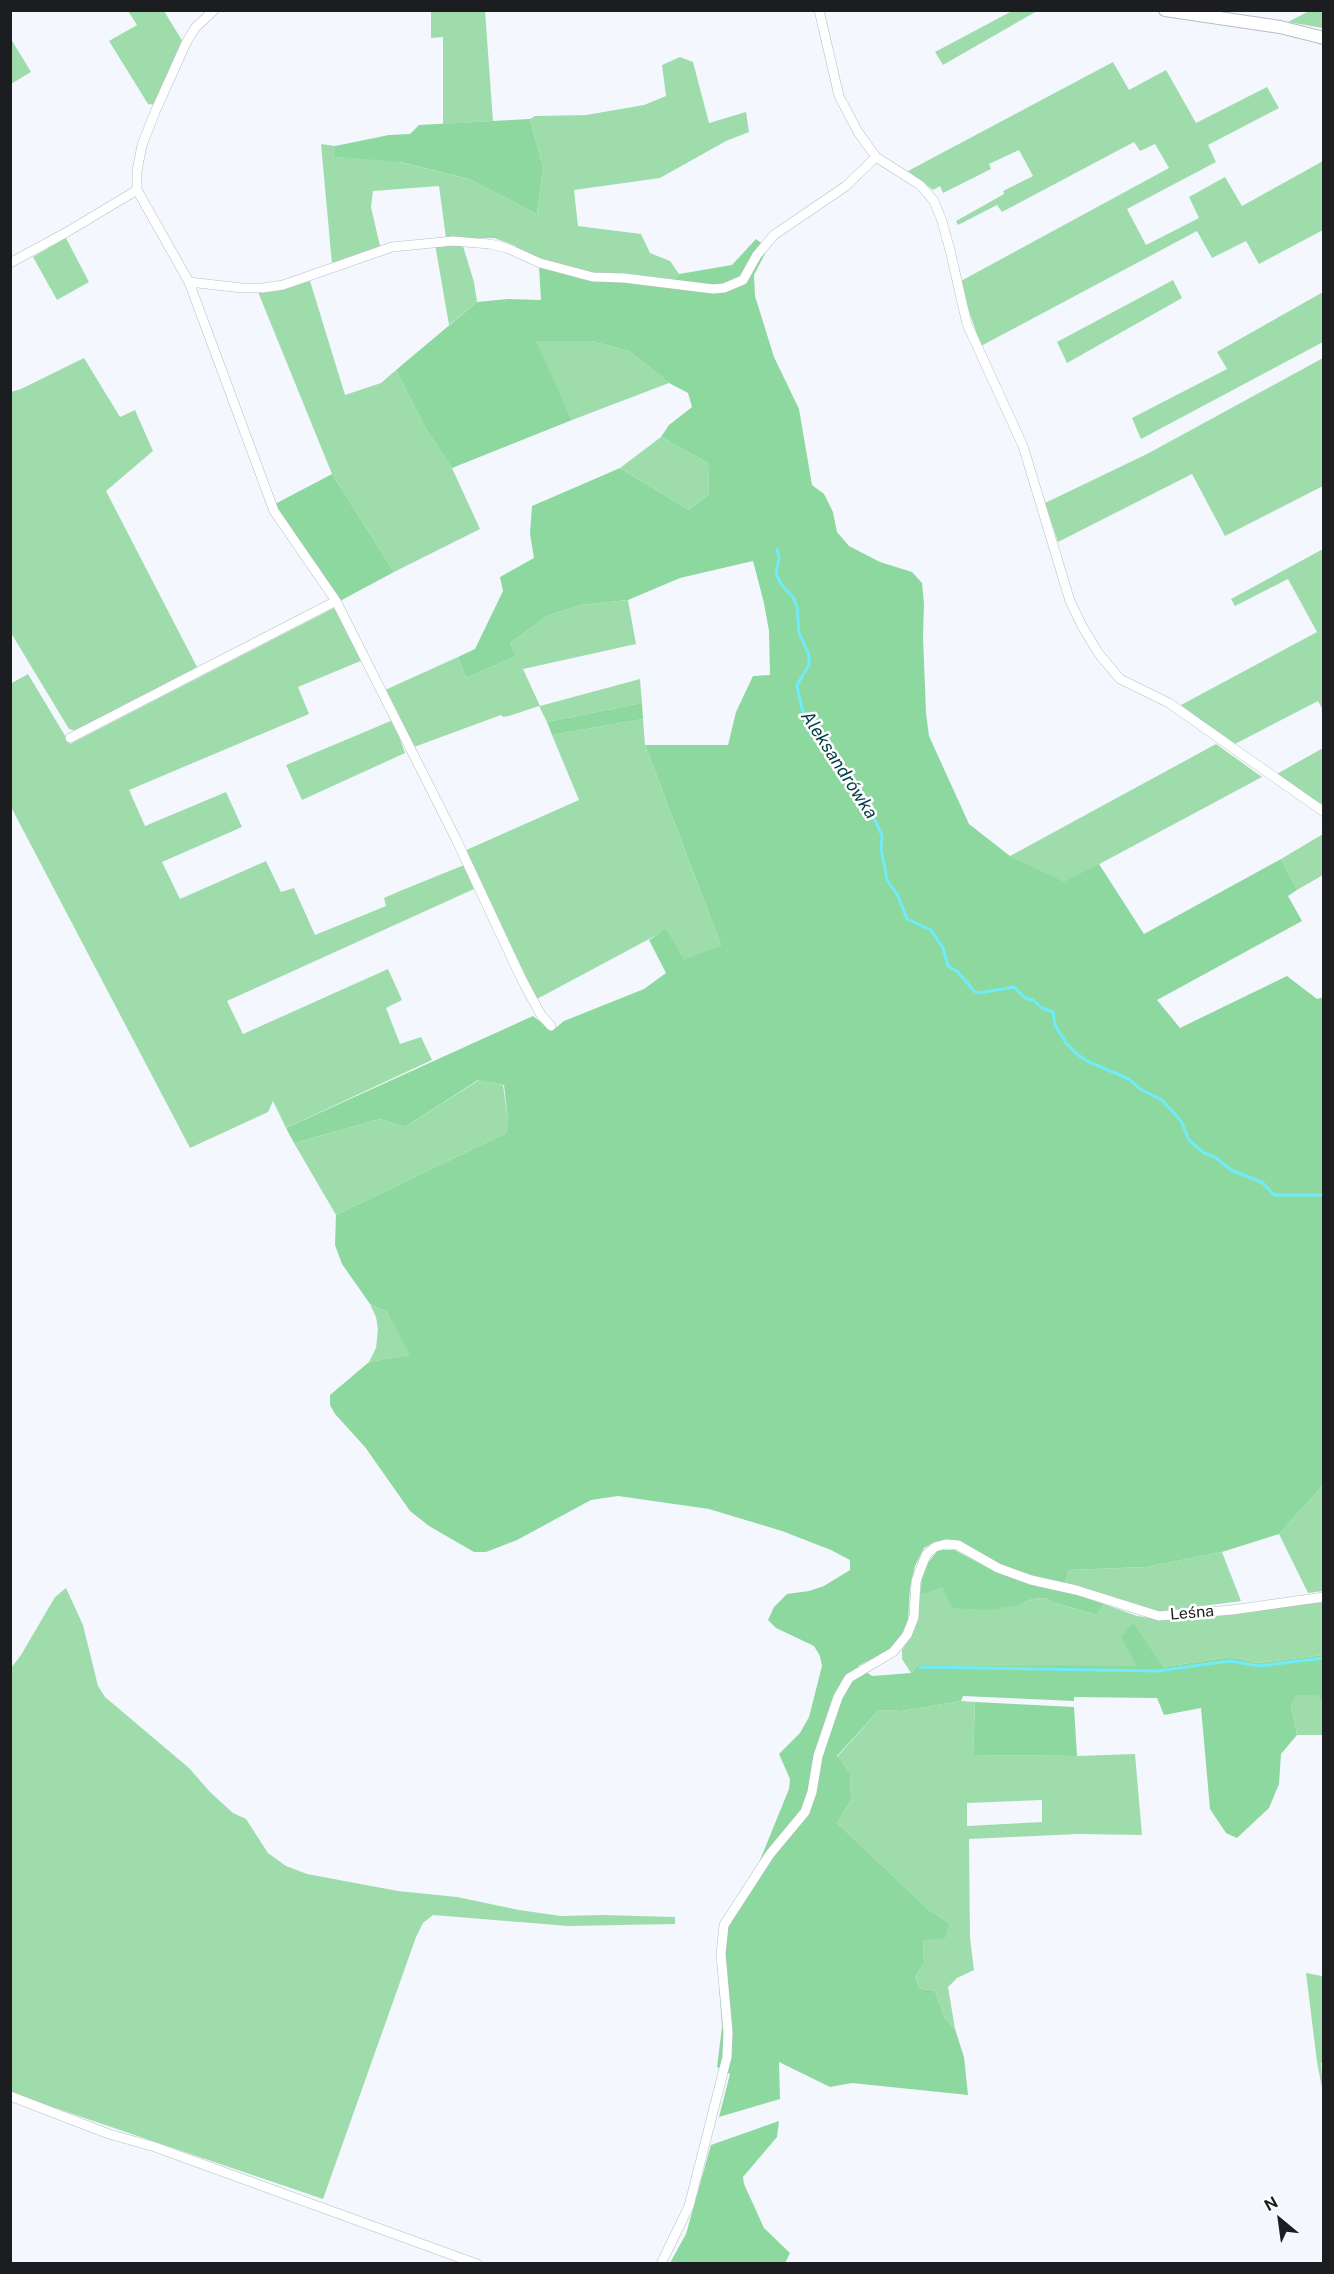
<!DOCTYPE html>
<html>
<head>
<meta charset="utf-8">
<style>
  body { margin:0 }
  #map { position:relative; width:1334px; height:2274px; overflow:hidden; background:#f4f8fe; font-family:"Public Sans",sans-serif }
  canvas { display:block }
  .frame { position:absolute; inset:0; border:12px solid #1b1d21; pointer-events:none }
  .north { position:absolute; left:1250px; top:2190px; width:60px; height:60px; -webkit-text-stroke:4px #fff; paint-order:stroke; rotate:331deg; font-size:16px; font-weight:700; line-height:24px; text-align:center; color:#1b1d21 }
  .north::after { content:''; display:block; margin:auto; width:21px; height:27px; background:#1b1d21; clip-path:polygon(50% 0,100% 100%,50% 72%,0 100%) }
</style>
</head>
<body>
<div id="map">
<canvas width="1334" height="2274"></canvas>
<div class="frame"></div>
<div class="north">N</div>
</div>
<script>
const ctx = document.querySelector('canvas').getContext('2d');
ctx.lineJoin = 'round';
function paint(path, color) { ctx.fillStyle = color; ctx.fill(path, 'evenodd'); }
const shape = rows => new Path2D(rows.map(r => 'M' + r).join(''));
function stroke(path, color, width, dash) { ctx.strokeStyle = color; ctx.lineWidth = width; ctx.lineCap = dash ? 'butt' : 'round'; ctx.setLineDash(dash || []); ctx.stroke(path); }
function label(font, color, halo, rows, align = 'center') {
  ctx.font = font + ' "Public Sans",sans-serif'; ctx.lineWidth = 5; ctx.setLineDash([]); ctx.textBaseline = 'middle'; ctx.strokeStyle = halo; ctx.fillStyle = color; for (const [text, x, y, turn = 0] of rows) {
    ctx.save(); ctx.translate(x, y); ctx.rotate((+turn || 0) * Math.PI / 180); ctx.textAlign = isNaN(turn) ? turn : align; if (halo) ctx.strokeText(text, 0, 0); ctx.fillText(text, 0, 0); ctx.restore();
  }
}
const green = shape([
  [128,11,164,11,183,42,157,105,148,104,109,41,137,25],
  [431,11,485,11,493,121,443,124,443,37,431,38],
  [1012,11,1037,11,943,65,935,52],
  [1309,11,1323,11,1323,28,1288,22],
  [11,39,31,72,11,84,10,84],
  [680,57,693,62,709,123,746,112,749,132,726,141,660,178,574,190,578,226,641,234,650,253,670,261,679,274,672,283,589,281,539,267,513,253,516,246,494,238,446,238,439,186,373,191,371,207,380,246,332,264,321,144,335,146,336,157,394,161,469,179,537,214,543,168,530,119,535,116,586,115,644,105,666,96,662,65],
  [1113,62,1129,90,1166,70,1196,123,1267,87,1279,108,1208,145,1216,162,1127,209,1146,245,1199,218,1189,197,1225,177,1242,206,1323,161,1323,230,1259,264,1246,241,1212,258,1197,231,981,346,959,282,1169,168,1155,144,1140,151,1134,142,1002,212,997,205,958,225,956,221,1004,194,1003,191,1033,176,1019,150,989,164,991,169,943,193,940,186,933,190,908,171],
  [66,238,89,282,57,300,33,257],
  [435,244,463,246,474,282,477,302,449,325],
  [1173,280,1182,298,1067,363,1057,342],
  [310,281,345,395,381,383,396,370,426,429,452,468,480,529,394,572,332,474,258,292,282,290],
  [1323,292,1323,342,1141,439,1132,418,1227,369,1217,352],
  [535,341,591,341,629,351,669,383,572,420],
  [84,358,120,417,135,410,153,451,106,491,197,667,76,731,69,729,11,633,11,392,21,389],
  [1323,358,1323,486,1225,536,1192,474,1058,542,1045,503,1147,454],
  [661,437,708,463,709,494,689,510,620,468],
  [1323,549,1323,710,1318,701,1233,745,1181,705,1317,632,1288,579,1235,606,1231,599],
  [628,600,636,644,523,669,540,706,640,679,642,703,547,722,539,706,509,716,503,717,501,715,414,747,385,690,458,657,466,678,516,656,510,643,549,615,580,605],
  [334,608,363,660,298,687,309,714,129,790,145,826,226,792,242,827,162,862,180,899,266,861,281,892,294,888,315,935,386,906,384,898,400,891,464,865,474,889,227,1001,243,1034,388,969,402,1000,386,1008,400,1044,421,1037,432,1060,286,1128,273,1101,268,1112,190,1148,11,807,10,684,28,674,70,744],
  [643,719,645,745,721,945,684,961,666,930,537,999,464,851,579,800,552,735],
  [393,720,405,753,302,800,286,765],
  [1216,744,1262,777,1064,883,1010,856],
  [1323,748,1323,805,1275,775],
  [1323,834,1323,875,1297,890,1281,859],
  [479,1080,503,1085,508,1121,506,1133,336,1215,294,1143,380,1119,405,1127],
  [370,1304,387,1312,411,1355,369,1362,376,1348,378,1329,376,1317],
  [1323,1485,1323,1591,1308,1593,1279,1534],
  [1222,1552,1241,1601,1157,1612,1065,1584,1067,1570,1146,1567],
  [66,1588,83,1625,98,1686,105,1697,189,1768,210,1792,233,1813,246,1819,268,1853,286,1866,307,1874,398,1891,457,1897,519,1910,561,1916,603,1915,675,1917,675,1924,568,1926,433,1915,423,1923,416,1937,323,2199,11,2093,11,1668,21,1655,55,1597],
  [943,1588,1019,1605,1032,1599,1047,1598,1059,1604,1097,1615,1104,1604,1137,1616,1158,1619,1182,1619,1323,1601,1323,1655,1258,1663,1231,1657,1163,1667,918,1665,911,1673,902,1659,902,1650,911,1636,920,1595],
  [1296,1694,1316,1695,1323,1703,1323,1735,1297,1735,1291,1705],
  [961,1701,975,1702,973,1755,1077,1756,1135,1754,1142,1835,1078,1834,969,1839,970,1938,974,1970,957,1978,948,1987,955,2029,945,2018,935,1991,919,1988,915,1977,924,1963,923,1940,949,1923,929,1910,837,1823,851,1800,850,1773,837,1757,879,1710,901,1711],
  [1042,1800,1042,1822,967,1826,967,1803],
  [1306,1973,1322,1976,1324,2060,1321,2063,1323,2093,1317,2062]
]);
const forest = shape([
  [530,119,543,168,537,214,469,179,399,162,335,157,335,146,389,135,410,134,419,125],
  [756,239,768,248,754,275,755,296,774,357,799,409,812,485,824,494,833,512,837,532,849,546,880,562,912,572,922,583,924,604,923,636,926,713,929,736,969,824,1010,856,1064,882,1099,864,1144,934,1281,859,1297,890,1288,896,1302,921,1157,1000,1180,1028,1287,976,1317,999,1323,997,1323,1485,1279,1534,1222,1552,1146,1567,1068,1570,1065,1583,1034,1578,1000,1565,959,1541,933,1543,924,1548,915,1566,910,1588,908,1622,900,1637,889,1650,858,1666,872,1676,911,1673,918,1665,1137,1666,1121,1637,1133,1623,1163,1667,1231,1657,1258,1663,1323,1655,1323,1703,1316,1695,1296,1695,1291,1705,1297,1735,1281,1754,1279,1784,1269,1808,1237,1838,1226,1833,1210,1809,1201,1708,1164,1715,1157,1698,1074,1697,1074,1701,963,1696,961,1701,901,1711,879,1710,837,1756,850,1773,851,1800,837,1823,929,1910,949,1923,945,1938,923,1940,924,1963,915,1977,919,1988,935,1991,945,2018,955,2029,964,2057,968,2095,852,2083,830,2087,779,2062,780,2099,719,2117,730,2074,717,2067,722,2027,719,1985,719,1943,758,1865,789,1789,790,1779,779,1754,800,1733,809,1717,822,1666,820,1656,814,1646,776,1628,768,1620,774,1607,787,1594,809,1591,824,1586,850,1570,850,1560,831,1550,782,1531,709,1509,618,1496,591,1500,517,1540,486,1552,474,1552,429,1526,410,1511,365,1447,335,1414,330,1405,330,1395,369,1362,410,1355,387,1312,370,1304,342,1264,335,1245,336,1215,506,1133,508,1121,504,1085,478,1080,405,1127,380,1119,294,1143,286,1128,533,1016,552,1031,564,1021,644,989,666,973,649,940,666,929,684,960,721,945,645,745,728,745,736,712,753,676,770,675,769,631,764,603,753,561,680,578,628,600,580,605,549,615,510,643,516,656,466,678,458,657,475,649,503,591,500,577,534,558,530,534,532,506,620,468,689,510,709,494,708,463,661,437,669,425,692,407,688,393,669,383,629,351,591,341,536,341,572,420,452,468,426,429,396,370,477,302,508,299,541,300,539,267,589,281,672,283,679,274,732,265],
  [332,474,394,572,340,601,275,504],
  [642,703,643,719,552,735,547,722],
  [938,1550,955,1550,994,1571,1076,1594,1104,1604,1097,1615,1059,1604,1046,1598,1032,1599,1019,1605,987,1610,952,1608,943,1588,920,1595,923,1569],
  [975,1702,1074,1707,1077,1756,973,1755],
  [779,2121,777,2137,743,2177,744,2184,764,2228,790,2253,785,2263,670,2263,686,2234,711,2145]
]);
const stream = shape([
  [777,549,779,558,776,574,781,584,793,597,797,607,799,633,809,655,809,665,797,685,802,709,805,716,817,727,833,758,851,781,864,807,876,822,882,836,881,848,887,880,898,896,907,919,931,930,943,948,948,966,958,972,974,991,978,993,1014,987,1025,998,1033,1000,1042,1008,1053,1012,1055,1025,1066,1043,1077,1054,1087,1061,1129,1079,1140,1089,1162,1100,1181,1121,1189,1140,1204,1153,1215,1157,1231,1170,1263,1183,1274,1195,1324,1195],
  [920,1667,1158,1671,1230,1661,1259,1666,1324,1658]
]);
const minor = shape([
  [214,10,195,28,186,43,155,112,142,145,137,171,137,190,189,282,274,511,336,601,456,839,522,980,541,1015,551,1026],
  [819,10,839,96,858,132,876,157,920,185,934,201,942,221,950,250,967,324,1023,446,1070,601,1082,626,1099,654,1120,679,1169,703,1324,812],
  [10,263,67,232,137,190],
  [189,282,242,288,263,288,283,285,392,247,453,241,490,244,507,248,540,263,593,277,624,278,713,289,724,288,743,280,757,255,774,235,846,186,876,157],
  [70,738,336,601],
  [10,2096,109,2134,155,2147,477,2264],
  [661,2264,689,2206,727,2057,728,2032,721,1954,724,1925,770,1854,805,1812,812,1792,818,1756,838,1697,849,1678,893,1652,907,1635,914,1617,916,1581,926,1555,935,1547,946,1544,958,1545,998,1568,1031,1580,1076,1590,1159,1616,1232,1610,1324,1597]
]);
const tertiary = shape([
  [1165,10,1280,27,1324,38]
]);
const streetNames = [
  ["Leśna",1192,1613,-5]
];
const waterNames = [
  ["Aleksandrówka",839,765,57]
];
paint(green, '#9eddab');
paint(forest, '#8dd89e');
stroke(stream, '#70ebf9', 3);
stroke(minor, '#b7bdc7', 10);
stroke(tertiary, '#b7bdc7', 14);
stroke(minor, '#fff', 9);
stroke(tertiary, '#fff', 12);
label('16px', '#1b1d21', '#fff', streetNames);
label('italic 18px', '#023f45', '#fff', waterNames);
</script>
</body>
</html>
